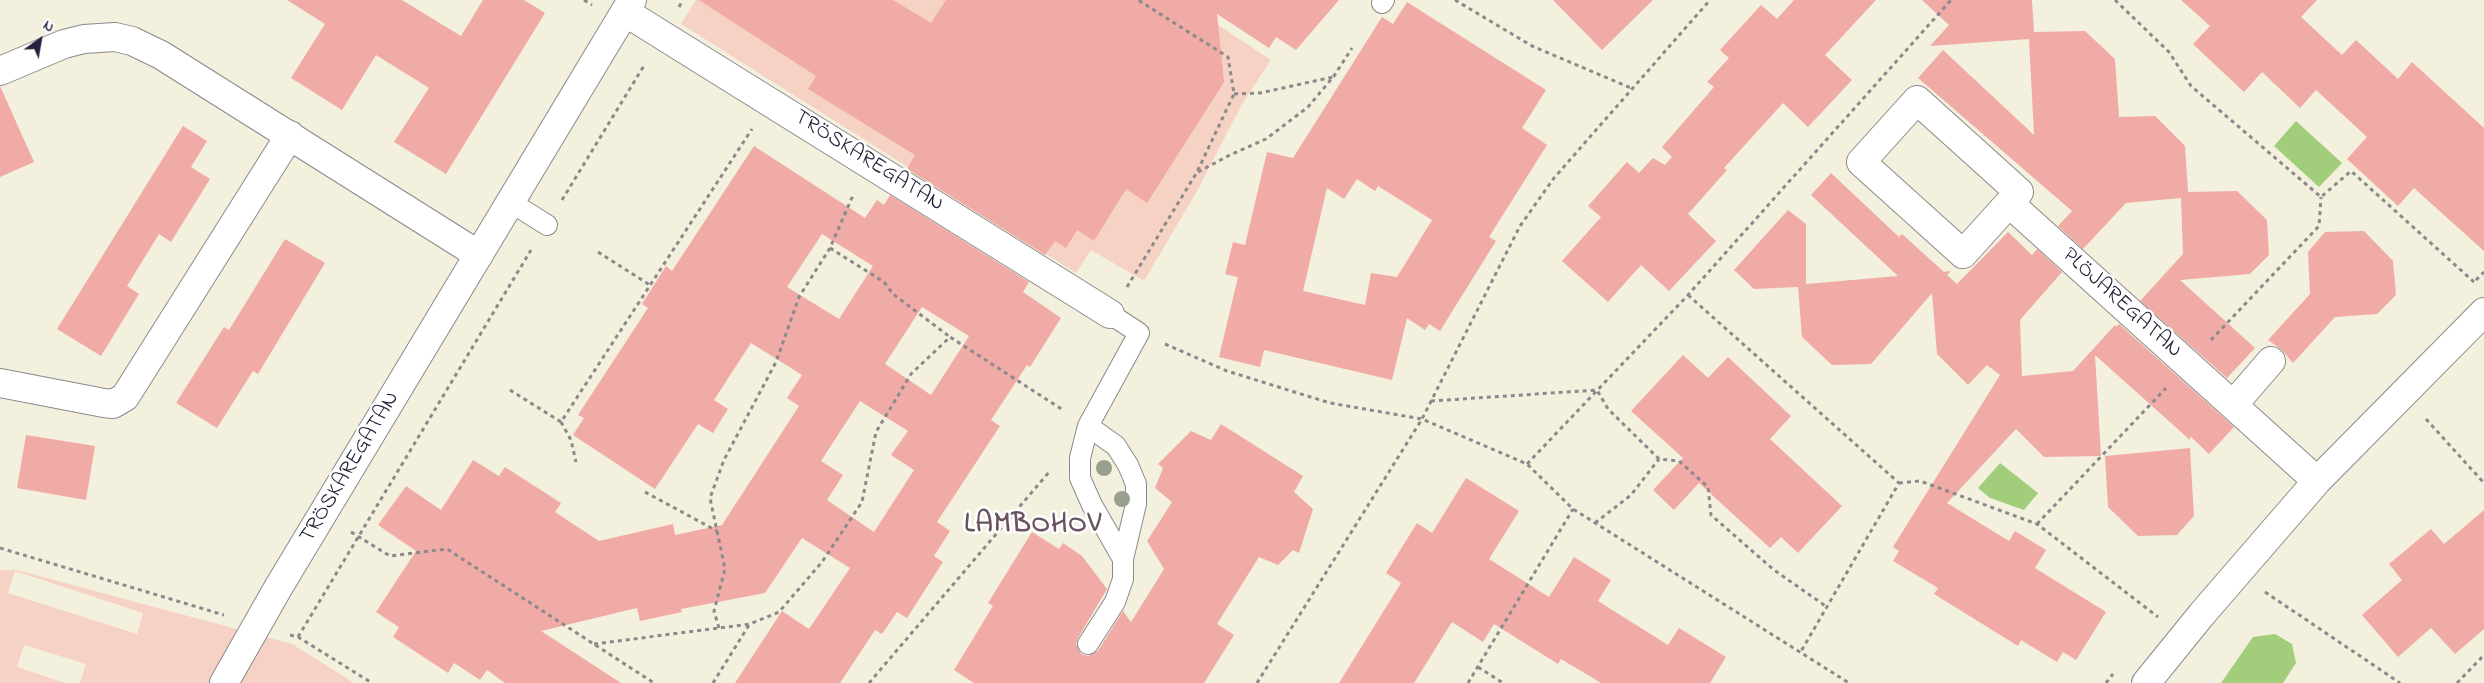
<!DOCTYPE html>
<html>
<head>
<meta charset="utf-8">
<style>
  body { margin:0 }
  #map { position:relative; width:2484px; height:683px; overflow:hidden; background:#f4f0de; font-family:"Indie Flower",sans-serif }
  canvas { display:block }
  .north { position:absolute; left:15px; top:15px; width:50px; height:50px; -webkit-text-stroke:4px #fff; paint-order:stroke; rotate:32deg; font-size:14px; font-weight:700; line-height:20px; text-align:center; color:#22223b }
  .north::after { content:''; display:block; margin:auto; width:18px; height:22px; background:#22223b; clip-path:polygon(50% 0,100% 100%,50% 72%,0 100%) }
</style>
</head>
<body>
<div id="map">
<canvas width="2484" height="683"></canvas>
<div class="north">N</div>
</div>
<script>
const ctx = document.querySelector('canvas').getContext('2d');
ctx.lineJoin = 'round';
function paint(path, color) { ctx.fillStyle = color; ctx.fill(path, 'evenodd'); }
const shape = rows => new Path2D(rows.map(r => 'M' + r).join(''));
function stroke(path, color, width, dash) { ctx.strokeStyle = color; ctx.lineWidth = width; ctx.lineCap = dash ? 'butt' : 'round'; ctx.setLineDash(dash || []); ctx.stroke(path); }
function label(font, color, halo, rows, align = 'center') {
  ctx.font = font + ' "Indie Flower",sans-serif'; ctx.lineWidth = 5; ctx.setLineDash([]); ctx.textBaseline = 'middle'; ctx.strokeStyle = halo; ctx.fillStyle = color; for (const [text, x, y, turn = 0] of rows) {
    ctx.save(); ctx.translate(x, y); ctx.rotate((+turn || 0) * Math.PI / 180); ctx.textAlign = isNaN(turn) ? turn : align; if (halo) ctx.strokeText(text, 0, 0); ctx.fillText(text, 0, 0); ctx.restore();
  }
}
const built = shape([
  [696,0,1180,0,1271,60,1242,104,1197,191,1144,281,1091,250,1076,273,681,24],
  [0,570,17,570,292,644,354,683,80,683,86,664,24,645,17,667,65,683,0,683],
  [15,571,143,613,137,634,8,593]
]);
const green = shape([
  [2296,121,2342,163,2319,187,2274,146],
  [2000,463,2038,493,2024,510,1990,498,1978,488],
  [2275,634,2292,644,2296,663,2283,683,2221,683,2253,637]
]);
const building = shape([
  [287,0,402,0,461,36,483,0,524,0,545,13,446,174,394,142,429,88,376,55,342,110,291,78,325,24],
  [699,0,893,0,931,23,946,0,1339,0,1296,50,1276,37,1269,48,1217,14,1224,82,1147,203,1126,189,1094,241,1077,230,1066,248,1055,241,1045,255,907,169,915,155,808,89,816,76],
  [1553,0,1653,0,1602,50],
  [1794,0,1876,0,1825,55,1852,80,1808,127,1783,103,1724,168,1727,170,1688,214,1716,241,1669,291,1641,265,1608,302,1562,261,1601,217,1588,206,1627,162,1639,173,1653,158,1665,165,1672,157,1662,147,1714,87,1707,82,1729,58,1720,50,1761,5,1777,19],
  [1922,0,2032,0,2034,32,2085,31,2115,59,2119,117,2155,116,2185,146,2188,192,2237,191,2267,220,2269,255,2250,274,2180,280,2255,348,2227,378,2140,301,2183,254,2181,198,2126,203,2083,249,2058,226,2072,211,1918,78,1943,50,2034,135,2029,39,1930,46,1949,25],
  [2181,0,2317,0,2301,17,2342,55,2356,40,2398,79,2412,62,2484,128,2484,251,2414,188,2398,206,2347,159,2367,137,2316,90,2300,108,2262,72,2244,92,2193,44,2210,26],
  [1407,2,1546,90,1522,128,1547,145,1489,237,1496,241,1440,331,1429,324,1425,330,1407,318,1392,380,1264,350,1260,367,1219,357,1238,277,1225,274,1233,242,1245,245,1267,152,1293,158,1382,17,1393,24],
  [1357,179,1375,191,1378,186,1432,220,1397,277,1371,273,1365,305,1303,291,1327,188,1344,199],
  [0,86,34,162,0,177],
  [183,126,207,141,191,167,210,179,171,242,159,234,127,286,139,294,101,356,57,329],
  [754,146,865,218,877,200,884,205,890,195,1029,282,1023,292,1061,318,1030,367,1027,365,991,420,1000,426,937,522,950,531,934,556,943,562,907,618,897,612,882,634,875,630,840,683,735,683,782,611,809,629,850,568,802,538,765,593,681,609,682,612,640,621,637,608,541,631,621,683,505,683,487,670,480,680,454,663,448,673,393,637,399,627,376,612,416,551,378,525,406,486,441,510,473,460,499,476,505,467,561,503,555,512,599,541,673,524,675,535,722,525,799,406,787,398,802,375,751,343,714,400,728,409,713,433,698,424,655,489,573,435,584,418,578,415,648,308,642,304,666,266,672,271],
  [822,234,873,266,839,319,787,287],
  [922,307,969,336,931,395,885,364],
  [860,401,908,431,891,455,914,470,874,532,827,500,843,475,821,461],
  [1831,173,1899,237,1902,234,1944,272,1951,271,1947,275,1957,284,2008,232,2032,255,2037,249,2062,272,2020,320,2022,376,2073,371,2115,325,2116,327,2119,324,2234,427,2209,454,2190,436,2190,440,2095,355,2101,456,2044,457,2016,429,1947,503,2009,541,2015,531,2046,550,2035,568,2106,612,2076,660,2063,652,2057,662,2021,640,2018,646,1934,594,1938,588,1893,561,1899,551,1893,547,2000,375,1987,365,1968,385,1937,354,1932,293,1871,364,1832,365,1802,337,1798,287,1754,289,1734,270,1788,210,1806,224,1806,284,1898,276,1811,195],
  [2364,231,2393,261,2396,295,2377,314,2335,317,2293,363,2282,350,2268,340,2310,294,2308,252,2325,232],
  [285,239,325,263,258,374,253,371,217,428,176,403,224,327,229,330],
  [1683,355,1708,378,1728,357,1791,416,1770,439,1842,506,1798,553,1781,537,1770,548,1699,483,1674,510,1653,490,1683,458,1631,411],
  [1221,424,1303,476,1294,492,1313,509,1299,553,1293,550,1278,565,1259,557,1217,624,1234,635,1204,683,974,683,954,670,993,606,988,603,1032,532,1059,549,1063,543,1082,556,1107,589,1078,638,1076,644,1081,654,1088,656,1098,651,1123,611,1131,622,1164,569,1147,541,1172,502,1155,488,1163,468,1158,464,1191,431,1211,440],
  [26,435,95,446,86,500,17,488],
  [2190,448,2194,516,2177,535,2138,536,2108,507,2105,456],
  [1466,478,1519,511,1489,559,1549,597,1574,557,1611,580,1598,601,1668,645,1679,628,1726,657,1710,683,1601,683,1561,659,1558,664,1494,624,1483,642,1452,622,1414,683,1339,683,1401,583,1386,573,1417,523,1432,533],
  [2484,510,2484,629,2455,654,2431,628,2398,657,2362,615,2402,580,2389,564,2431,529,2444,544]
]);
const path = shape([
  [584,0,592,5],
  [1455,0,1532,46,1631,88],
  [2115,0,2169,52,2191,86,2321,197,2351,171,2474,282],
  [679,7,683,0],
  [1234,94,1260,93,1333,77],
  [1198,172,1230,155,1266,139,1308,107,1334,76,1352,48],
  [562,200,645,64],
  [830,248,884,282,893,294,950,337],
  [598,252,650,285],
  [2476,280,2484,272],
  [1127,287,1197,172,1234,94,1228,57,1138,0],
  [1688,295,1899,483,1800,653],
  [2211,340,2319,226,2321,197],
  [1165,344,1227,371,1330,403,1422,419,1527,464,1573,509,1849,683],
  [510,390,561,422,752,129],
  [1431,401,1597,390,1608,409,1659,459,1679,461,1708,487,1711,515,1774,570,1827,607],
  [2426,419,2484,483],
  [561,422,571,440,576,462],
  [1527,464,1688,295,1951,0],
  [1899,483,1920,481,2037,524,2158,617],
  [645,492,717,531],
  [1595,523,1631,495,1659,459],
  [2037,524,2166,388],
  [351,532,390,556,447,549,654,683],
  [0,548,224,615],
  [2265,592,2400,683],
  [719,628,714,611,725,569,710,498,724,460,776,362,799,297,830,248,854,193],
  [290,635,298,637,372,683],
  [298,637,531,250],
  [594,644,750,624,779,612,822,562,862,502,876,432,911,374,950,337,1063,410],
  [1478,667,1503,683],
  [713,683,749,625],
  [869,683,1050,471],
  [1257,683,1422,419,1520,226,1554,178,1710,0],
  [1468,683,1573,509],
  [2106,683,2113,674],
  [2457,683,2484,655]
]);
const lane = shape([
  [1382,3,1384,0],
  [512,203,547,225],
  [1088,426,1116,446,1128,465,1136,484,1136,504,1123,559],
  [1088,644,1115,602,1123,579,1123,559,1092,505,1080,478,1080,458,1088,426,1139,333,1110,314]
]);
const street = shape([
  [625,12,1110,314],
  [0,71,64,44,84,39,115,37,132,41,161,55,479,255],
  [2009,203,1963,254,1861,162,1917,100,2019,192,2009,203,2317,481],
  [0,383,104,403,113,404,125,397,290,135],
  [2233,405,2271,361],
  [224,683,278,588,632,0],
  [2146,683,2202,614,2317,481,2484,312]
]);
const trees = [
  [1104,468],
  [1122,499]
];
const streetNames = [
  ["TRÖSKAREGATAN",868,162,32],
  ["PLÖJAREGATAN",2121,304,42],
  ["TRÖSKAREGATAN",351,468,-59]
];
const districtNames = [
  ["LAMBOHOV",1033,526]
];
paint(built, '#f6d2c4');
paint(green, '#a2cd7a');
paint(building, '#f0aba6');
stroke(lane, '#8b898c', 22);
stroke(street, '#8b898c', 30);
stroke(path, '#8b898c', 3, [4, 4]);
stroke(lane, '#fff', 20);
stroke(street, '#fff', 28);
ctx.fillStyle = '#99a090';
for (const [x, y] of trees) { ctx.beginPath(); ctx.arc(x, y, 8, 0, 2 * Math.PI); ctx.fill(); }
label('22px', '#22223b', '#fff', streetNames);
ctx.letterSpacing = '1px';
label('bold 28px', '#6a5260', '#fff', districtNames);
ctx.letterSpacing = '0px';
</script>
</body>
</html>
